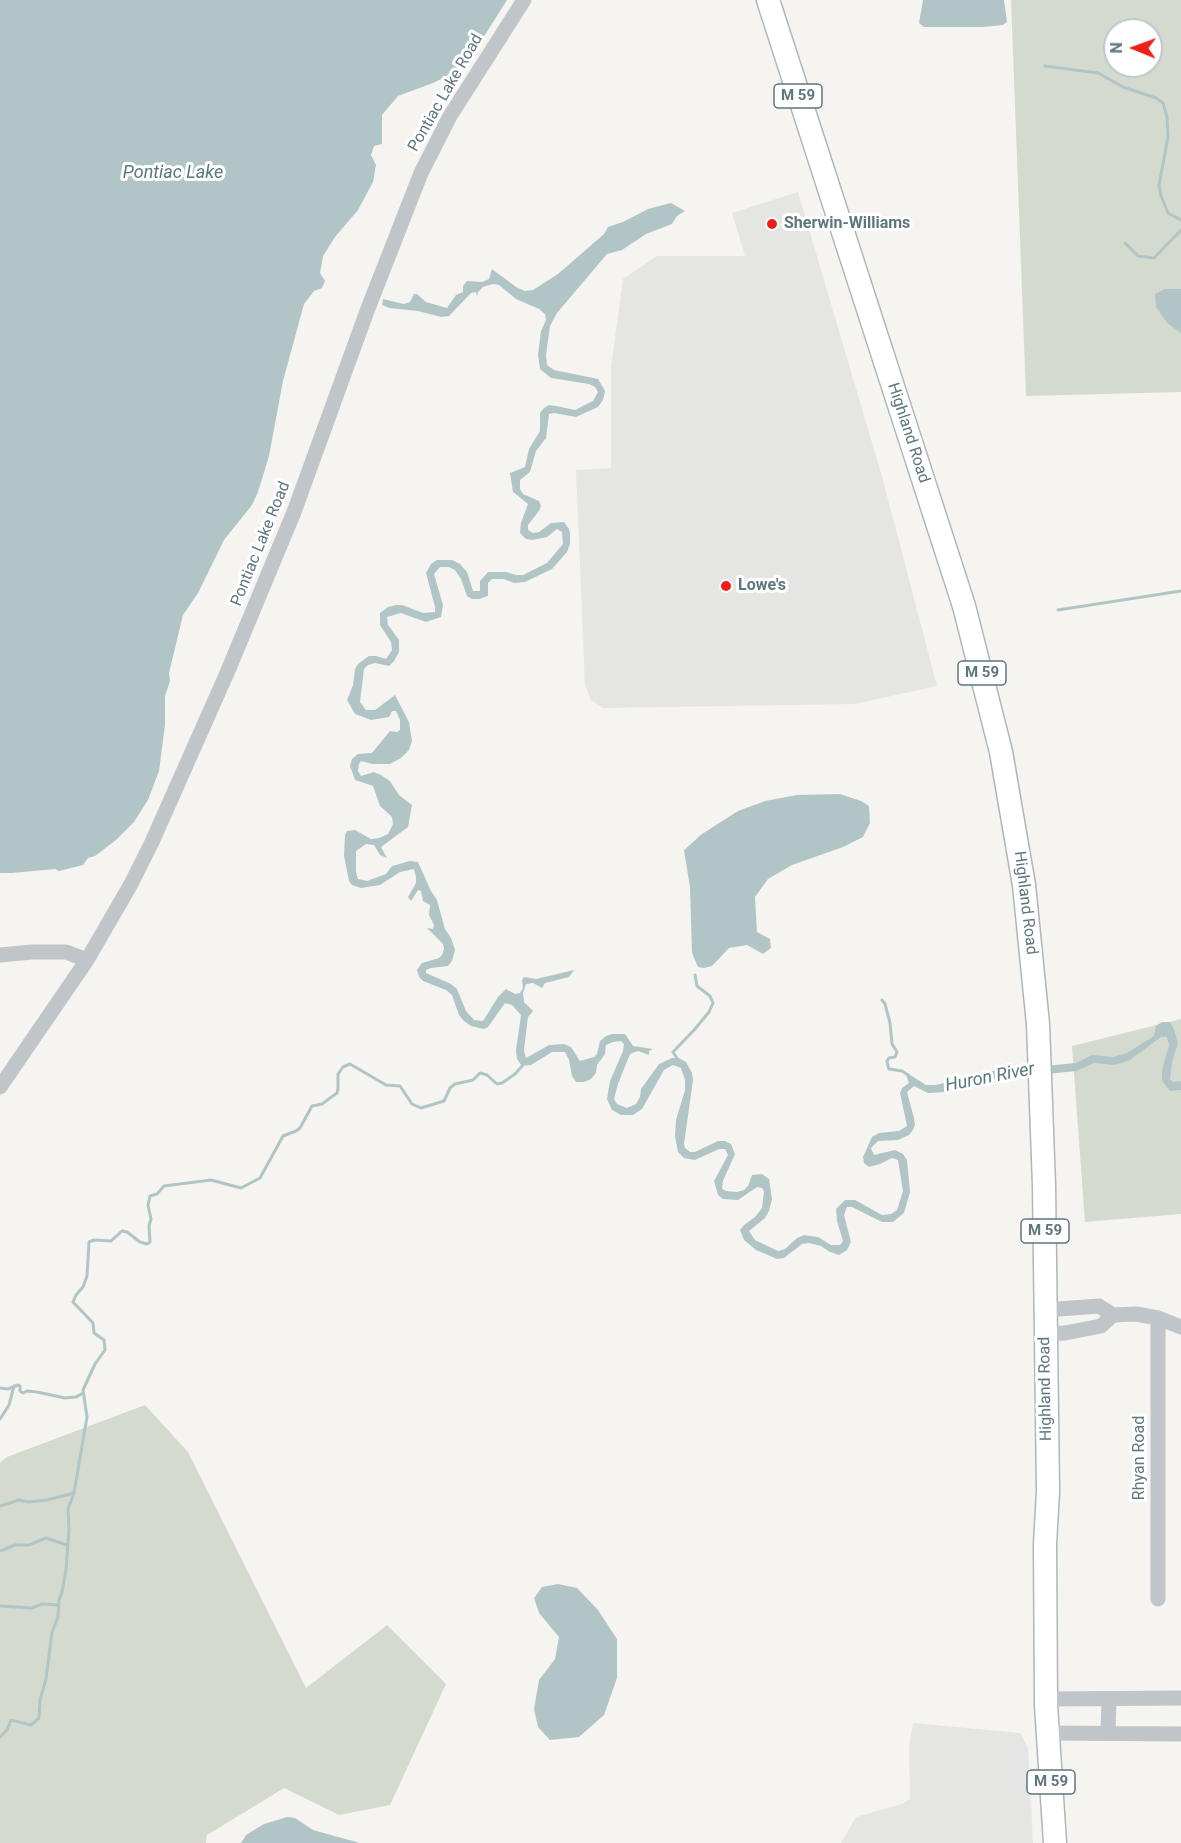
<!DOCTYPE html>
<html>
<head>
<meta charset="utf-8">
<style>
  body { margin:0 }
  #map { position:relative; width:1181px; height:1843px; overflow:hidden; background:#f5f4f0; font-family:Roboto,sans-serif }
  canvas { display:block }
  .north { position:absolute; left:1103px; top:18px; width:60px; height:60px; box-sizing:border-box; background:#fff; border:2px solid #bfc8cb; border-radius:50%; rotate:271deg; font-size:16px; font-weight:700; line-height:24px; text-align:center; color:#5e767e }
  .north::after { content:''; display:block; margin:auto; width:21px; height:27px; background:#ef1f17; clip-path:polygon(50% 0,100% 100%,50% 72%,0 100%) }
</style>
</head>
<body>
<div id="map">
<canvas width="1181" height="1843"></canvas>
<div class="north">N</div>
</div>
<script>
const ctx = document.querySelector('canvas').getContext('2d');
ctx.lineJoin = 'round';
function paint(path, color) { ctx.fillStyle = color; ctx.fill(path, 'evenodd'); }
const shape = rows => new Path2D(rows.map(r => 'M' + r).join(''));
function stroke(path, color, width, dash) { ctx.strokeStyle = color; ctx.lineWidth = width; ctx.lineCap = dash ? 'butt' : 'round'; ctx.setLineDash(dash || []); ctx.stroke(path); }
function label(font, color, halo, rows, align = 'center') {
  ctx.font = font + ' Roboto,sans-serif'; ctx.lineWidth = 6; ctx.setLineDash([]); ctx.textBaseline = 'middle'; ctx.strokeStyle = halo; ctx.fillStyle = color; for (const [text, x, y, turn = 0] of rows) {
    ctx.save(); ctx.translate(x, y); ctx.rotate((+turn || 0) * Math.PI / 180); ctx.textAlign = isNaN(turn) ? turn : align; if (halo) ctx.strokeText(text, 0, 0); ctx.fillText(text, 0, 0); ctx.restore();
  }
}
const built = shape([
  [798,192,883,480,937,686,855,704,603,708,591,700,585,685,576,470,611,468,611,367,623,279,657,256,745,256,732,213],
  [913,1723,1020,1733,1028,1748,1033,1843,841,1843,856,1817,902,1804,910,1799,909,1748]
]);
const green = shape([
  [1011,0,1181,0,1181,392,1026,396],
  [1115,30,1151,30,1151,66,1115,66],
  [1181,1019,1181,1214,1085,1222,1072,1046],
  [145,1405,188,1452,306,1688,387,1625,446,1684,390,1805,339,1815,284,1788,207,1835,206,1843,0,1843,0,1463,7,1457]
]);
const water = shape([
  [0,0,507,0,476,49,459,70,433,83,398,96,382,115,382,144,374,146,371,155,376,165,373,182,358,210,335,237,323,256,320,273,325,281,322,288,314,291,304,304,283,381,269,456,258,492,252,505,224,540,198,593,183,615,169,673,170,681,165,696,165,725,159,771,148,800,134,822,116,840,95,856,88,858,83,865,59,871,55,869,12,873,0,873],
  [923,0,1004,0,1007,22,1003,25,983,27,924,27,919,23],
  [671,203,685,211,677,216,672,224,646,234,622,250,607,254,557,313,550,326,546,355,547,365,554,370,598,379,605,391,603,400,598,407,576,417,554,413,549,414,546,438,536,451,530,472,520,480,520,489,523,494,539,501,541,506,539,511,528,525,528,530,533,533,539,532,551,523,564,522,569,529,570,534,570,544,567,552,552,569,525,582,514,583,504,579,492,579,488,583,488,596,479,599,472,599,467,596,461,579,455,570,449,567,440,567,434,574,443,605,441,617,426,622,401,613,387,617,388,625,399,640,399,652,394,661,389,666,375,663,368,665,364,669,360,702,366,710,375,710,395,695,409,722,412,741,409,750,401,758,390,764,372,764,361,761,359,764,358,771,361,776,374,772,381,775,390,781,399,795,412,805,408,827,381,847,387,858,380,855,374,845,366,844,356,851,356,872,358,879,367,881,386,874,392,866,410,861,418,862,431,891,437,900,445,929,451,938,455,950,452,961,448,966,431,968,426,970,426,973,451,984,457,989,466,1011,474,1020,483,1021,498,997,506,989,515,994,520,993,523,988,522,980,524,977,536,979,574,970,569,977,545,983,542,988,533,983,526,984,523,993,524,1002,533,1011,528,1017,526,1033,524,1050,526,1058,549,1045,564,1044,571,1047,580,1061,594,1057,597,1054,600,1041,606,1036,612,1034,625,1034,633,1046,653,1049,649,1051,649,1055,638,1051,630,1054,618,1084,614,1099,617,1104,627,1108,636,1104,640,1097,641,1089,659,1064,672,1058,679,1058,686,1062,692,1073,693,1080,684,1144,685,1148,690,1152,695,1152,718,1141,725,1141,731,1144,735,1154,723,1181,722,1189,726,1191,737,1192,744,1190,748,1186,752,1175,762,1174,769,1179,772,1199,769,1211,765,1218,749,1231,755,1240,778,1251,785,1249,797,1238,804,1235,818,1237,831,1245,840,1245,843,1241,837,1221,836,1209,845,1200,855,1200,882,1215,891,1214,897,1210,903,1191,898,1160,892,1158,880,1164,869,1167,864,1163,863,1157,872,1137,879,1133,899,1131,907,1126,900,1093,902,1088,909,1083,906,1075,907,1073,926,1085,936,1085,956,1080,965,1076,991,1071,1076,1063,1092,1055,1113,1057,1127,1053,1154,1036,1156,1026,1162,1022,1170,1022,1174,1029,1178,1043,1172,1062,1170,1079,1173,1082,1181,1081,1181,1090,1170,1091,1162,1081,1162,1070,1169,1045,1167,1037,1161,1037,1130,1060,1114,1065,1094,1063,1077,1071,995,1079,990,1082,976,1084,947,1092,928,1093,914,1086,907,1092,914,1118,915,1125,913,1130,909,1135,898,1140,878,1141,871,1148,874,1155,895,1150,903,1154,907,1160,910,1192,904,1213,893,1222,882,1222,852,1207,847,1207,844,1215,851,1242,847,1250,839,1255,830,1252,821,1246,809,1243,802,1244,784,1258,777,1259,756,1250,744,1240,740,1230,744,1225,755,1217,762,1208,764,1191,762,1188,757,1187,738,1200,723,1199,718,1195,714,1181,728,1155,725,1149,719,1149,695,1160,684,1158,678,1152,675,1136,676,1120,685,1090,685,1080,681,1068,673,1065,664,1070,642,1109,633,1115,621,1115,612,1110,607,1099,610,1081,623,1051,624,1044,621,1041,613,1042,606,1045,605,1054,597,1065,596,1073,591,1079,584,1082,576,1082,572,1076,569,1060,565,1052,552,1052,531,1065,522,1066,517,1059,516,1050,521,1015,512,1005,505,1003,488,1027,484,1029,471,1026,464,1021,459,1015,452,995,446,990,423,981,419,977,417,970,422,963,439,958,442,955,444,949,443,944,427,928,433,929,434,925,429,915,430,905,423,901,421,891,418,890,411,901,408,897,416,883,416,877,414,869,400,872,380,885,361,888,352,885,349,881,344,856,345,835,347,831,355,830,371,839,379,838,388,834,393,824,392,817,380,806,373,786,355,780,350,766,352,759,358,754,372,753,390,731,397,732,400,730,400,720,396,711,392,711,389,717,371,720,355,714,347,700,353,685,355,669,358,664,369,656,376,656,386,659,392,650,391,642,380,625,380,613,388,607,396,605,402,605,423,613,435,612,435,607,426,573,431,564,437,560,452,560,460,564,467,572,473,591,480,591,480,581,488,572,506,572,516,575,523,575,547,563,563,544,562,532,557,529,547,537,532,540,526,539,520,533,521,523,528,504,513,492,510,473,525,467,529,449,540,431,540,413,544,408,549,405,556,406,575,410,593,401,598,392,595,387,589,384,551,378,540,369,538,355,541,331,546,320,545,314,539,309,516,299,499,285,493,284,483,287,478,292,477,296,476,292,471,293,449,316,441,317,418,311,389,308,382,305,383,299,404,304,410,302,414,294,417,294,426,302,447,308,456,295,463,292,463,286,467,281,482,282,489,279,492,269,516,287,525,291,533,290,558,274,604,234,608,227,623,222,648,209],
  [1165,289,1181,289,1181,333,1167,323,1156,307,1155,294],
  [840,794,861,801,869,806,870,823,863,837,843,847,792,865,768,879,755,897,757,932,770,939,771,948,763,954,747,945,729,948,712,966,704,968,698,967,692,953,690,887,684,850,702,834,738,811,765,801,797,795],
  [558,1584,577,1588,598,1610,617,1639,617,1678,604,1715,579,1737,550,1740,538,1727,534,1709,539,1680,555,1659,559,1637,539,1613,534,1598,542,1587],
  [287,1817,295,1818,313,1830,360,1843,241,1843,246,1835,264,1824]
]);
const stream = shape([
  [1045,66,1098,73,1123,87,1156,98,1163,103,1167,117,1168,137,1159,185,1161,196,1168,213,1181,220],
  [1125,243,1138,256,1154,258,1181,230],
  [1058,610,1181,591],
  [882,1000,885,1004,890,1023,892,1044,897,1052,895,1057,889,1058,887,1061,888,1066,889,1069,902,1071,908,1075],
  [678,1060,673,1052,695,1029,709,1012,713,1003,710,996,697,986,695,975],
  [0,1388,8,1389,18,1385,20,1386,20,1391,23,1393,27,1391,37,1392,65,1398,76,1397,83,1393],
  [0,1419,9,1405,14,1386],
  [0,1506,19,1500,28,1502,47,1500,74,1493],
  [0,1551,15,1545,29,1545,46,1538,67,1545],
  [0,1606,32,1608,42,1604,59,1605],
  [0,1737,7,1730,11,1720,31,1725,39,1718,40,1700,46,1679,52,1632,58,1617,59,1600,62,1592,66,1570,69,1530,68,1509,74,1493,87,1417,83,1390,95,1364,105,1350,104,1340,94,1333,93,1323,73,1302,76,1295,83,1287,87,1276,89,1242,94,1240,111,1241,122,1231,127,1232,140,1242,147,1244,150,1242,149,1226,151,1219,148,1205,150,1196,157,1194,164,1186,211,1180,241,1188,260,1178,283,1136,296,1131,300,1128,312,1106,322,1104,337,1093,338,1089,338,1074,343,1067,350,1064,386,1085,400,1086,412,1104,421,1108,444,1101,450,1088,455,1084,473,1080,480,1073,487,1075,497,1084,502,1083,515,1074,523,1065]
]);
const minor = shape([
  [0,955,32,952,66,952,87,960],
  [0,1087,87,960,131,884,152,842,227,673,294,512,367,311,421,173,450,116,524,0],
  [1045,1310,1099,1306,1113,1315,1101,1326,1065,1333,1045,1334],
  [1113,1315,1136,1314,1158,1318,1181,1327],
  [1158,1318,1158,1599],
  [1046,1699,1181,1698],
  [1047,1733,1181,1734],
  [1108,1733,1109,1699]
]);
const highway = shape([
  [768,0,964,606,1001,752,1024,885,1038,1024,1044,1185,1048,1491,1045,1544,1046,1705,1055,1843]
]);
const markers = [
  [772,224,6,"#ef1f17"],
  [726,586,6,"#ef1f17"]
];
const shields = [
  [798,96,48],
  [982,673,48],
  [1045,1231,48],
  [1051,1782,48]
];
const shieldNames = [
  ["M 59",798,96],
  ["M 59",982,673],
  ["M 59",1045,1231],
  ["M 59",1051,1782]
];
const streetNames = [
  ["Pontiac Lake Road",446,93,-60],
  ["Highland Road",908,433,72],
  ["Pontiac Lake Road",261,544,-68],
  ["Highland Road",1025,903,83],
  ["Highland Road",1046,1389,-91],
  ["Rhyan Road",1140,1458,-90]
];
const poiNames = [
  ["Sherwin-Williams",784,224],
  ["Lowe's",738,586]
];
const waterNames = [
  ["Pontiac Lake",173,173],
  ["Huron River",990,1078,-11]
];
paint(built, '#e5e6e4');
paint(green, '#d5dacf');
paint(water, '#b2c5c6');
stroke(stream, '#b2c5c6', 3);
stroke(highway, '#b0b6b8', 25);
stroke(minor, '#bfc5c8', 15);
stroke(highway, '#fff', 22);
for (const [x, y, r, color] of markers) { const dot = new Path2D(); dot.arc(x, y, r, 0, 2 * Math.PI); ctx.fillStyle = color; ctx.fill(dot); stroke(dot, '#fff', 2); }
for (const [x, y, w] of shields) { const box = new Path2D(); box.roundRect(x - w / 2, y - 12, w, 24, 4.5); ctx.fillStyle = '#fff'; ctx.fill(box); stroke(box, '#5e767e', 1.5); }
label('bold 15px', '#5e767e', null, shieldNames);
label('16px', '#5e767e', '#fff', streetNames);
label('bold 16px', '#5e767e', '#fff', poiNames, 'left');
label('italic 18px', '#58787a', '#fff', waterNames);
</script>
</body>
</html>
